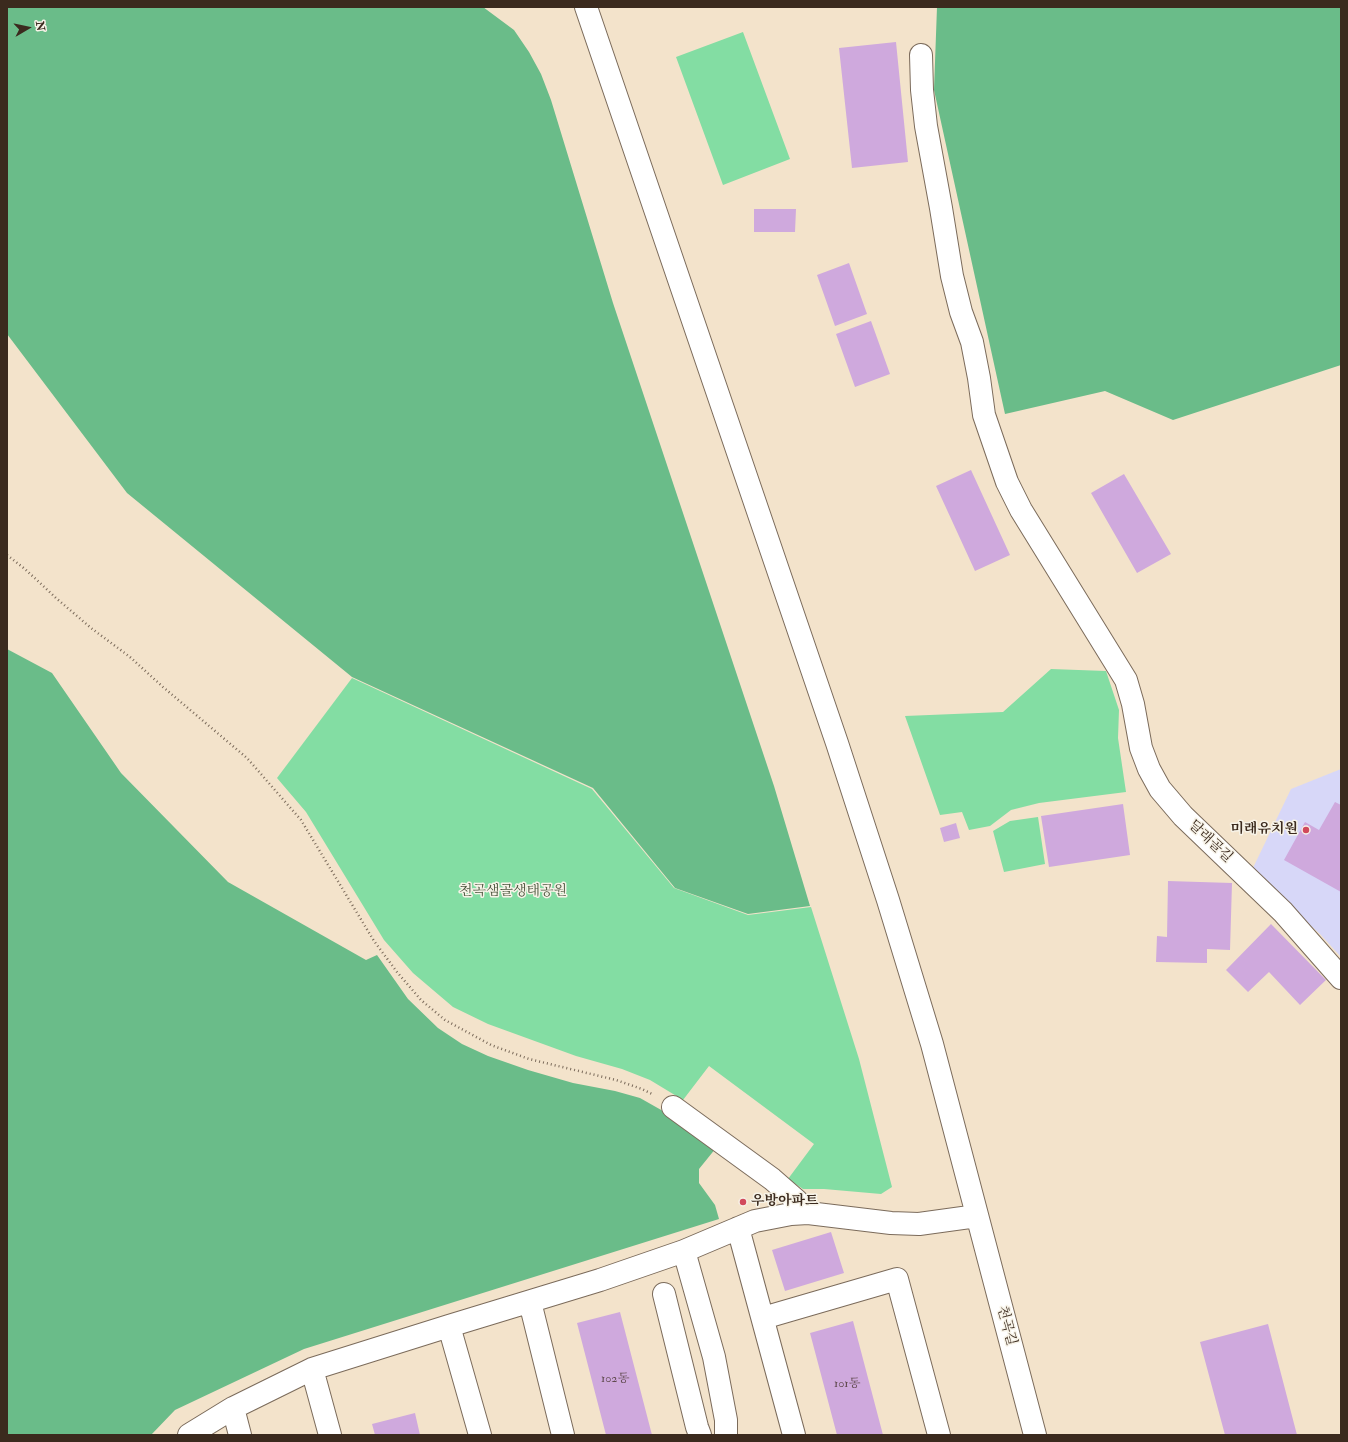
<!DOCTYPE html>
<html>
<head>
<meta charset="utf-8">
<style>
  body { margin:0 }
  #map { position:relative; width:1348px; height:1442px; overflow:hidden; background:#f3e3cb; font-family:"IM FELL Double Pica",serif }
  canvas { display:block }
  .frame { position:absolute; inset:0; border:8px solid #3b2a1e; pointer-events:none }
  .north { position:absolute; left:8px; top:8px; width:40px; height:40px; -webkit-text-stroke:3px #f7f3e8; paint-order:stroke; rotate:81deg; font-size:11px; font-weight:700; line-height:16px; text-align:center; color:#3b2a1e }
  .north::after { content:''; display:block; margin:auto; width:14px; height:18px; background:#3b2a1e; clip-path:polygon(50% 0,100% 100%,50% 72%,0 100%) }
</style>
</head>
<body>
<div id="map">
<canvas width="1348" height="1442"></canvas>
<div class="frame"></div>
<div class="north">N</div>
</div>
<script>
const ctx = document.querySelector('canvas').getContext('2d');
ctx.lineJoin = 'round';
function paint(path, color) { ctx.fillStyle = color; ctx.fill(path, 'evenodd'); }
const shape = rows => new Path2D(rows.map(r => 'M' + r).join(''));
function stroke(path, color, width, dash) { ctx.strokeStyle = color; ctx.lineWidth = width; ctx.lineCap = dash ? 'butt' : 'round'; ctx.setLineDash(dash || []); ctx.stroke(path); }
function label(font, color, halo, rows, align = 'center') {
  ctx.font = font + ' "IM FELL Double Pica","Noto Serif KR",serif'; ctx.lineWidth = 3; ctx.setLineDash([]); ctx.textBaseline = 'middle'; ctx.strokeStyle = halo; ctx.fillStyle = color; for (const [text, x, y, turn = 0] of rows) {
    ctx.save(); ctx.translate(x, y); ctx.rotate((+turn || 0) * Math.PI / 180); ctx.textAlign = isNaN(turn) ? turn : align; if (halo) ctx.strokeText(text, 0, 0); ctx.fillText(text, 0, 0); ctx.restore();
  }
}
const built = shape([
  [1341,769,1341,957,1320,934,1251,872,1291,789]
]);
const green = shape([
  [743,32,790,159,723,185,676,57],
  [1051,669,1106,671,1119,710,1118,738,1126,792,1039,803,1011,810,990,826,969,830,962,812,940,815,905,716,1003,712],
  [352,678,592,789,674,888,748,915,811,907,859,1059,892,1187,881,1194,824,1189,803,1189,788,1179,814,1144,709,1066,683,1100,650,1080,622,1069,576,1056,488,1024,453,1007,413,973,384,940,306,812,277,778],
  [1038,817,1045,864,1004,872,993,831,1010,821]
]);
const forest = shape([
  [7,7,483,7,514,30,529,52,541,74,551,100,613,303,774,786,810,906,748,914,675,888,593,788,352,677,127,493,7,334],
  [937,7,1341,7,1341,365,1173,420,1105,391,1005,414,934,90],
  [7,649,52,673,121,773,228,882,366,960,377,955,408,999,438,1028,462,1044,488,1056,528,1070,573,1083,615,1091,640,1098,670,1115,716,1148,699,1169,699,1183,715,1205,719,1219,304,1349,175,1410,151,1435,7,1435]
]);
const building = shape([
  [896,42,908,162,852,168,839,48],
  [754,209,796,209,795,232,754,232],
  [849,263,867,314,835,326,817,275],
  [871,321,890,374,855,387,836,334],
  [971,470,1010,555,975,571,936,486],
  [1124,474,1171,554,1137,573,1091,493],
  [1335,802,1341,805,1341,892,1284,860,1305,822,1319,830],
  [1123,804,1130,855,1049,867,1041,816],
  [956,823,960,838,944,842,940,828],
  [1168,881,1232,883,1230,950,1207,949,1207,963,1156,962,1157,936,1167,937],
  [1271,924,1326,980,1300,1005,1269,972,1248,992,1226,970],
  [831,1232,844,1273,785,1291,772,1250],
  [620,1312,652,1435,606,1435,577,1323],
  [853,1321,883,1435,837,1435,810,1333],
  [1268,1324,1297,1435,1225,1435,1200,1342],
  [415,1413,420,1435,375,1435,372,1424]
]);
const path = shape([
  [7,555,25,569,56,598,91,628,130,657,163,687,247,758,301,820,374,941,397,972,421,1000,445,1020,491,1045,529,1059,616,1080,642,1089,652,1094]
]);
const minor = shape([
  [586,7,837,743,888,900,932,1044,1035,1435],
  [921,55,922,90,926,126,941,208,952,276,961,312,972,342,979,378,984,415,1007,482,1021,510,1126,680,1133,704,1141,748,1149,769,1160,789,1183,816,1283,912,1341,978],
  [673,1107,772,1179,796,1200,808,1213],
  [738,1228,794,1435],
  [684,1251,714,1357,726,1420,726,1435],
  [664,1294,697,1427,700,1435],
  [530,1302,563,1435],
  [763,1318,897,1279,939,1435],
  [449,1326,480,1435],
  [312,1369,330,1435],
  [233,1408,240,1435],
  [189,1435,233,1408,312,1369,449,1326,600,1280,684,1251,755,1221,791,1214,808,1213,891,1223,919,1224,977,1216]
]);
const markers = [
  [1306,830,4,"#d1495b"],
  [743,1202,4,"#d1495b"]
];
const numberNames = [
  ["102동",615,1379],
  ["101동",847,1384]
];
const poiNames = [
  ["미래유치원",1298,830],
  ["우방아파트",751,1202,"left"]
];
const streetNames = [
  ["달래골길",1210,842,43],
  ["천곡길",1006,1326,75]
];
const parkNames = [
  ["천곡샘골생태공원",513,892]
];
paint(built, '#d7d7f8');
paint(green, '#83dda3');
paint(forest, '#6abc89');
paint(building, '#cfa9dd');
stroke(minor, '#7b6b5b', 24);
stroke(path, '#7b6b5b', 2.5, [1, 3]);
stroke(minor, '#fff', 22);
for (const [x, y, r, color] of markers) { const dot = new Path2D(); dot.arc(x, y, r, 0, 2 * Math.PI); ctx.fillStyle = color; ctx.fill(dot); stroke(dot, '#f7f3e8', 1.5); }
label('12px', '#604a4e', null, numberNames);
label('bold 14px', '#3b2a1e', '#f7f3e8', poiNames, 'right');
label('14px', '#3b2a1e', '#f7f3e8', streetNames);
label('14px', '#4d573f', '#f7f3e8', parkNames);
</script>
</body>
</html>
